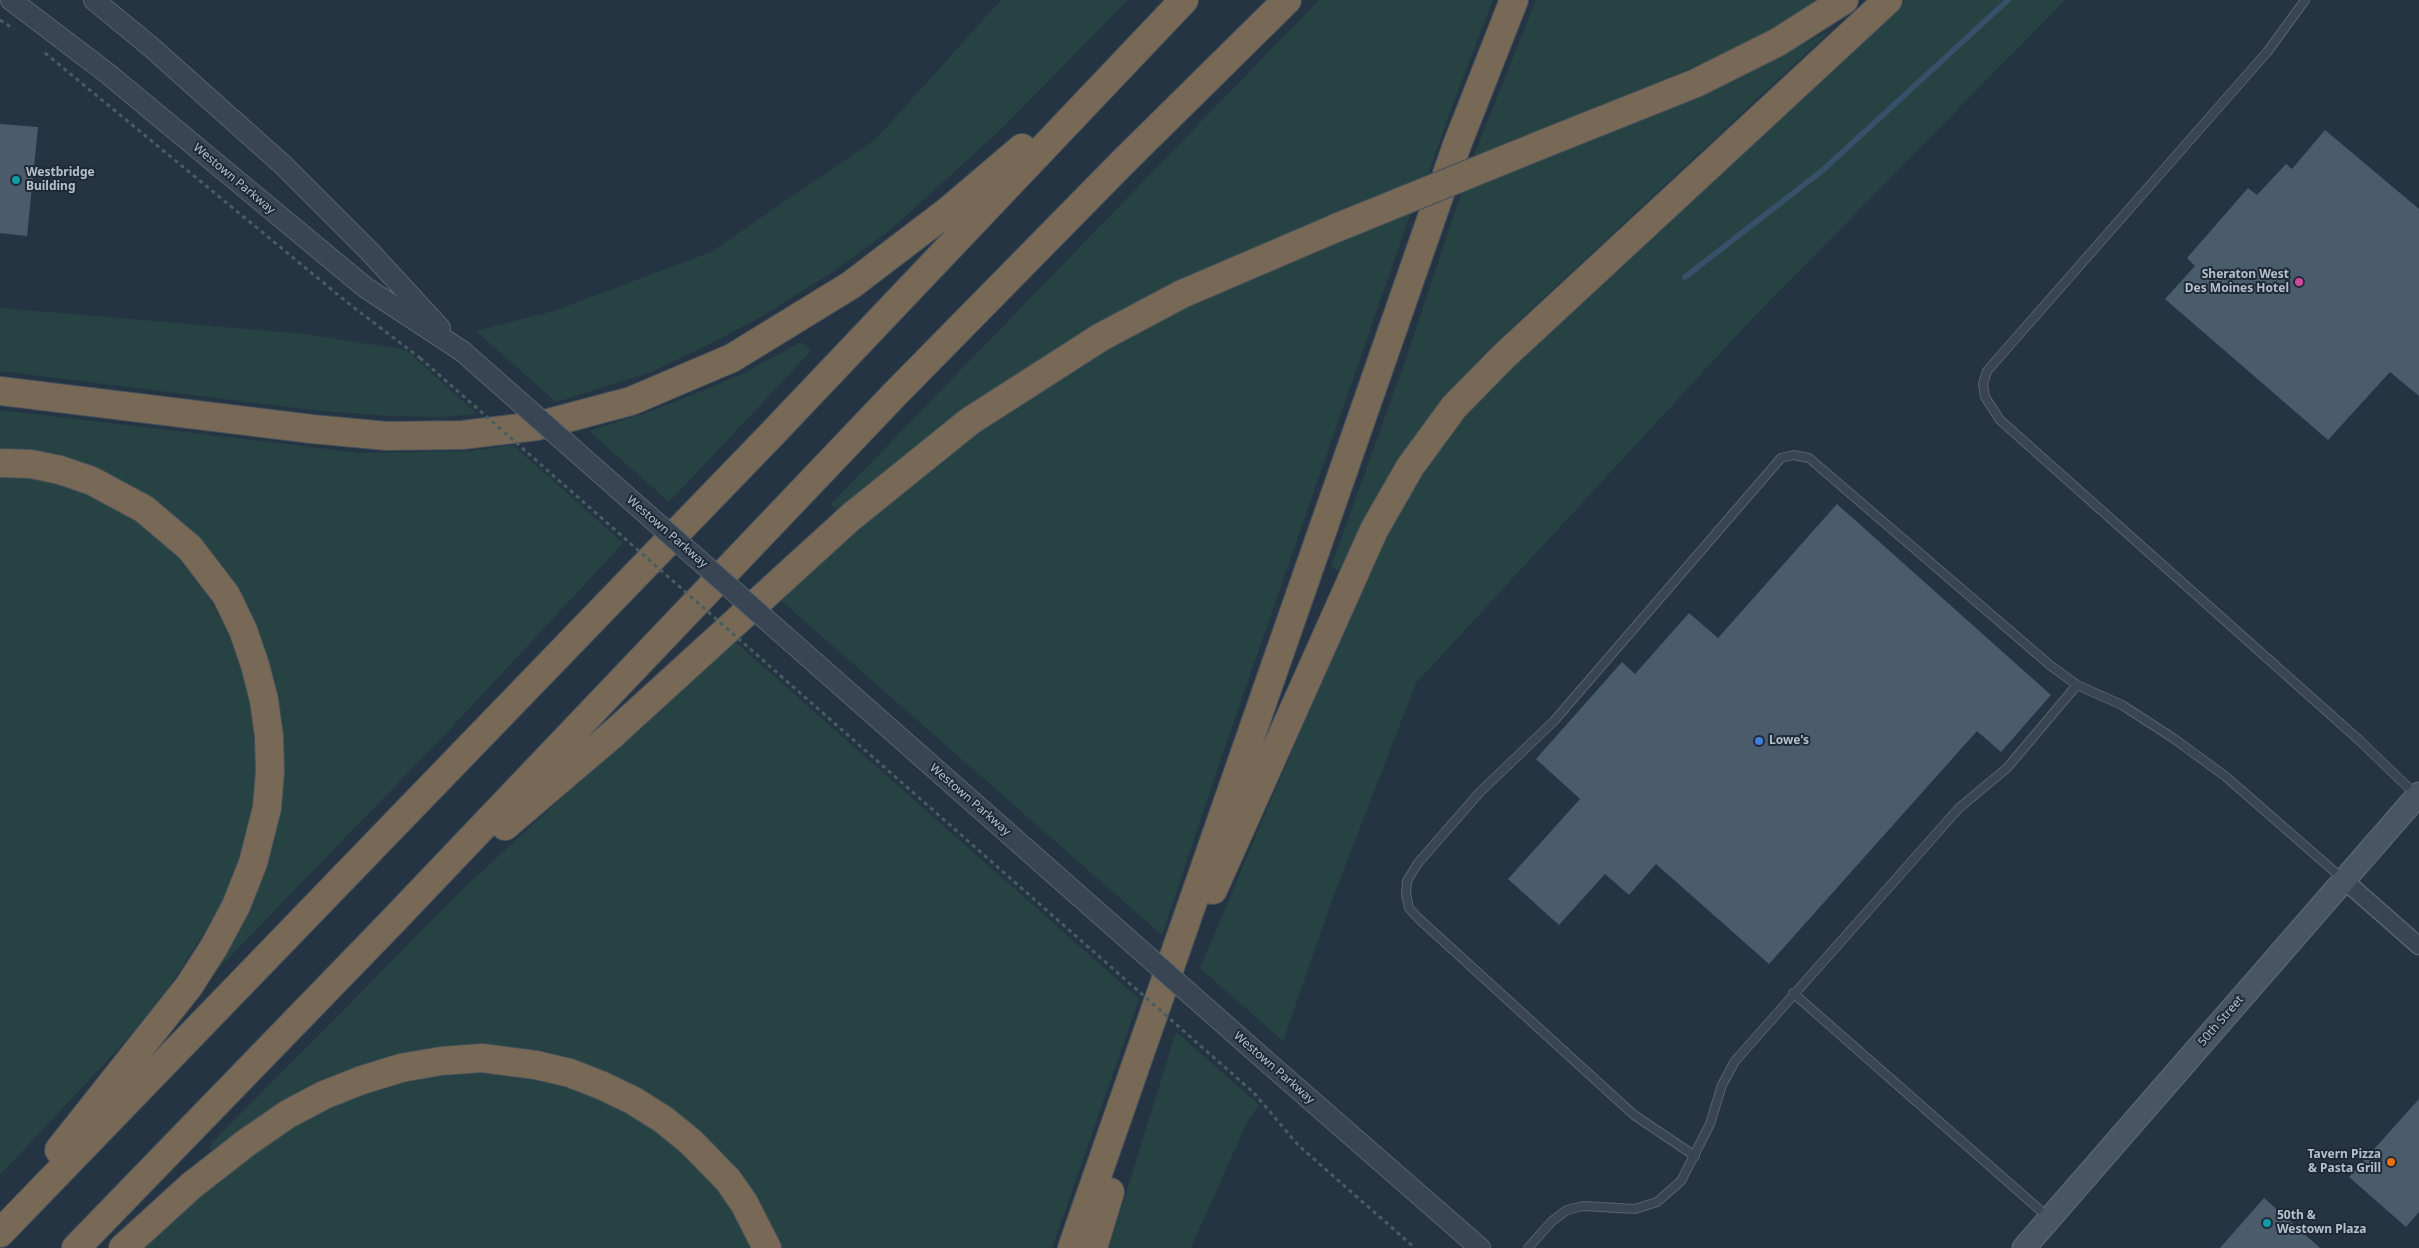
<!DOCTYPE html>
<html>
<head>
<meta charset="utf-8">
<style>
  body { margin:0 }
  canvas { display:block; background:#253442 }
</style>
</head>
<body>
<canvas width="2419" height="1248"></canvas>
<script>
const ctx = document.querySelector('canvas').getContext('2d');
ctx.lineJoin = 'round';
function paint(path, color) { ctx.fillStyle = color; ctx.fill(path, 'evenodd'); }
const shape = rows => new Path2D(rows.map(r => 'M' + r).join(''));
function stroke(path, color, width, dash) { ctx.strokeStyle = color; ctx.lineWidth = width; ctx.lineCap = dash ? 'butt' : 'round'; ctx.setLineDash(dash || []); ctx.stroke(path); }
function label(font, color, halo, rows, align = 'center') {
  ctx.font = font + ' "Noto Sans",sans-serif'; ctx.lineWidth = 4; ctx.setLineDash([]); ctx.textBaseline = 'middle'; ctx.strokeStyle = halo; ctx.fillStyle = color; for (const [text, x, y, turn = 0] of rows) {
    ctx.save(); ctx.translate(x, y); ctx.rotate((+turn || 0) * Math.PI / 180); ctx.textAlign = isNaN(turn) ? turn : align; if (halo) ctx.strokeText(text, 0, 0); ctx.fillText(text, 0, 0); ctx.restore();
  }
}
const green = shape([
  [1001,0,1128,0,998,132,889,231,834,271,764,315,714,342,651,372,556,402,476,331,554,311,711,252,876,139],
  [1319,0,1493,0,1448,117,1427,178,1273,243,842,517,831,504],
  [1536,0,1819,0,1774,30,1712,59,1472,160],
  [1905,0,2065,0,1749,322,1416,683,1332,900,1283,1041,1200,968,1336,647,1378,552,1404,503,1441,447,1481,398,1520,357],
  [1832,29,1481,356,1392,467,1340,571,1331,567,1407,356,1462,191,1734,81],
  [1411,212,1217,770,1162,935,777,597,942,450,1146,320],
  [0,308,306,334,406,350,477,414,440,417,391,416,320,411,0,371],
  [801,342,811,351,669,502,589,431,649,412,695,394,744,373],
  [0,410,361,453,472,451,513,445,623,543,453,726,193,995,263,872,265,662,156,503,122,481,84,464,50,454,17,449,0,449],
  [0,474,20,475,51,481,88,492,119,507,152,531,179,558,208,596,227,631,241,670,251,702,255,737,256,778,251,818,237,866,224,899,203,934,167,990,132,1034,0,1175],
  [733,640,1139,999,1052,1248,781,1248,761,1208,633,1087,403,1054,368,1063,330,1078,290,1101,215,1157,209,1146,464,888],
  [1176,1032,1259,1105,1248,1120,1191,1248,1109,1248],
  [461,1072,496,1072,536,1078,573,1088,638,1119,670,1142,695,1165,723,1196,743,1228,752,1248,139,1248,223,1175,286,1129,351,1095,387,1082]
]);
const stream = shape([
  [1685,277,1823,170,2008,0]
]);
const building = shape([
  [0,124,38,127,27,236,0,233],
  [2325,130,2419,209,2419,396,2390,372,2328,440,2165,299,2195,266,2187,258,2248,188,2257,195,2286,164,2292,169],
  [1837,504,2051,695,2001,752,1977,731,1769,964,1656,864,1629,895,1605,874,1559,925,1508,879,1580,799,1536,759,1622,662,1635,674,1689,613,1718,638],
  [2419,1099,2419,1212,2406,1227,2349,1177],
  [2264,1198,2320,1248,2220,1248]
]);
const path = shape([
  [0,20,14,29],
  [45,53,348,303,420,358],
  [1254,1093,1298,1145,1415,1248]
]);
const service = shape([
  [2305,0,2268,51,1987,371,1983,384,1985,397,2000,420,2359,740,2416,795],
  [1793,993,2049,1218],
  [1695,1156,1634,1115,1418,918,1409,908,1406,894,1407,881,1418,863,1480,792,1554,721,1781,458,1793,455,1809,458,2051,666,2077,685,2122,705,2173,738,2225,776,2343,879],
  [1528,1248,1552,1221,1567,1210,1583,1206,1635,1209,1657,1202,1681,1181,1710,1124,1722,1085,1735,1061,1959,808,2007,768,2077,685]
]);
const minor = shape([
  [2344,880,2419,946]
]);
const tertiary = shape([
  [11,0,107,73,366,288,462,351],
  [94,0,151,47,282,164,370,252,440,328],
  [1266,1061,1480,1248]
]);
const secondary = shape([
  [2024,1248,2419,794]
]);
const motorway = shape([
  [1548,142,1696,83,1778,42,1844,0],
  [0,391,312,429,387,436,462,435,537,426,631,401,732,358,851,285,948,211,1022,148],
  [0,463,31,464,60,470,92,481,144,509,190,548,226,595,243,630,255,665,264,700,269,736,270,772,267,808,253,863,236,906,214,947,189,986,59,1150],
  [505,826,613,734,851,517,970,421,1101,337,1182,294,1336,228],
  [1213,890,1374,530,1410,467,1454,407,1503,357,1888,0],
  [0,1233,772,434,1184,0],
  [76,1248,391,923,894,395,1123,162,1287,0],
  [123,1248,191,1186,246,1143,288,1114,324,1095,362,1080,401,1068,441,1061,482,1058,536,1065,570,1073,603,1086,634,1101,664,1120,691,1142,728,1180,744,1203,767,1248],
  [1072,1248,1457,145,1514,0],
  [1093,1248,1110,1192]
]);
const pathBridge = shape([
  [420,358,1254,1093]
]);
const tertiaryBridge = shape([
  [462,351,1266,1061]
]);
const motorwayBridge = shape([
  [1336,228,1548,142]
]);
const markers = [
  [16,180,5,"#0f9aa8"],
  [2299,282,5,"#d1479c"],
  [1759,741,5,"#3f7fe0"],
  [2391,1162,5,"#e8710a"],
  [2267,1223,5,"#0f9aa8"]
];
const poiNames = [
  ["Westbridge",26,173],
  ["Building",26,187],
  ["Sheraton West",2289,275,"right"],
  ["Des Moines Hotel",2289,289,"right"],
  ["Lowe's",1769,741],
  ["Tavern Pizza",2381,1155,"right"],
  ["& Pasta Grill",2381,1169,"right"],
  ["50th &",2277,1216],
  ["Westown Plaza",2277,1230]
];
const streetNames = [
  ["Westown Parkway",234,179,40],
  ["Westown Parkway",667,532,41],
  ["Westown Parkway",970,800,41],
  ["50th Street",2221,1021,-49],
  ["Westown Parkway",1274,1068,41]
];
paint(green, '#274243');
stroke(stream, '#38516a', 5.5);
paint(building, '#4a5b6c');
stroke(service, '#57636f', 10);
stroke(minor, '#57636f', 19);
stroke(tertiary, '#57636f', 22);
stroke(secondary, '#57636f', 25);
stroke(motorway, '#44505c', 30);
stroke(path, '#455f60', 3, [4, 4]);
stroke(service, '#394552', 8);
stroke(minor, '#394552', 16);
stroke(tertiary, '#394552', 20);
stroke(secondary, '#475565', 22);
stroke(motorway, '#786856', 28);
stroke(tertiaryBridge, '#57636f', 22, []);
stroke(motorwayBridge, '#44505c', 30, []);
stroke(pathBridge, '#455f60', 3, [4, 4]);
stroke(tertiaryBridge, '#394552', 20);
stroke(motorwayBridge, '#786856', 28);
for (const [x, y, r, color] of markers) { const dot = new Path2D(); dot.arc(x, y, r, 0, 2 * Math.PI); ctx.fillStyle = color; ctx.fill(dot); stroke(dot, '#1e2a37', 2); }
label('bold 12px', '#b6c0cc', '#1e2a37', poiNames, 'left');
label('12px', '#b6c0cc', '#1e2a37', streetNames);
</script>
</body>
</html>
